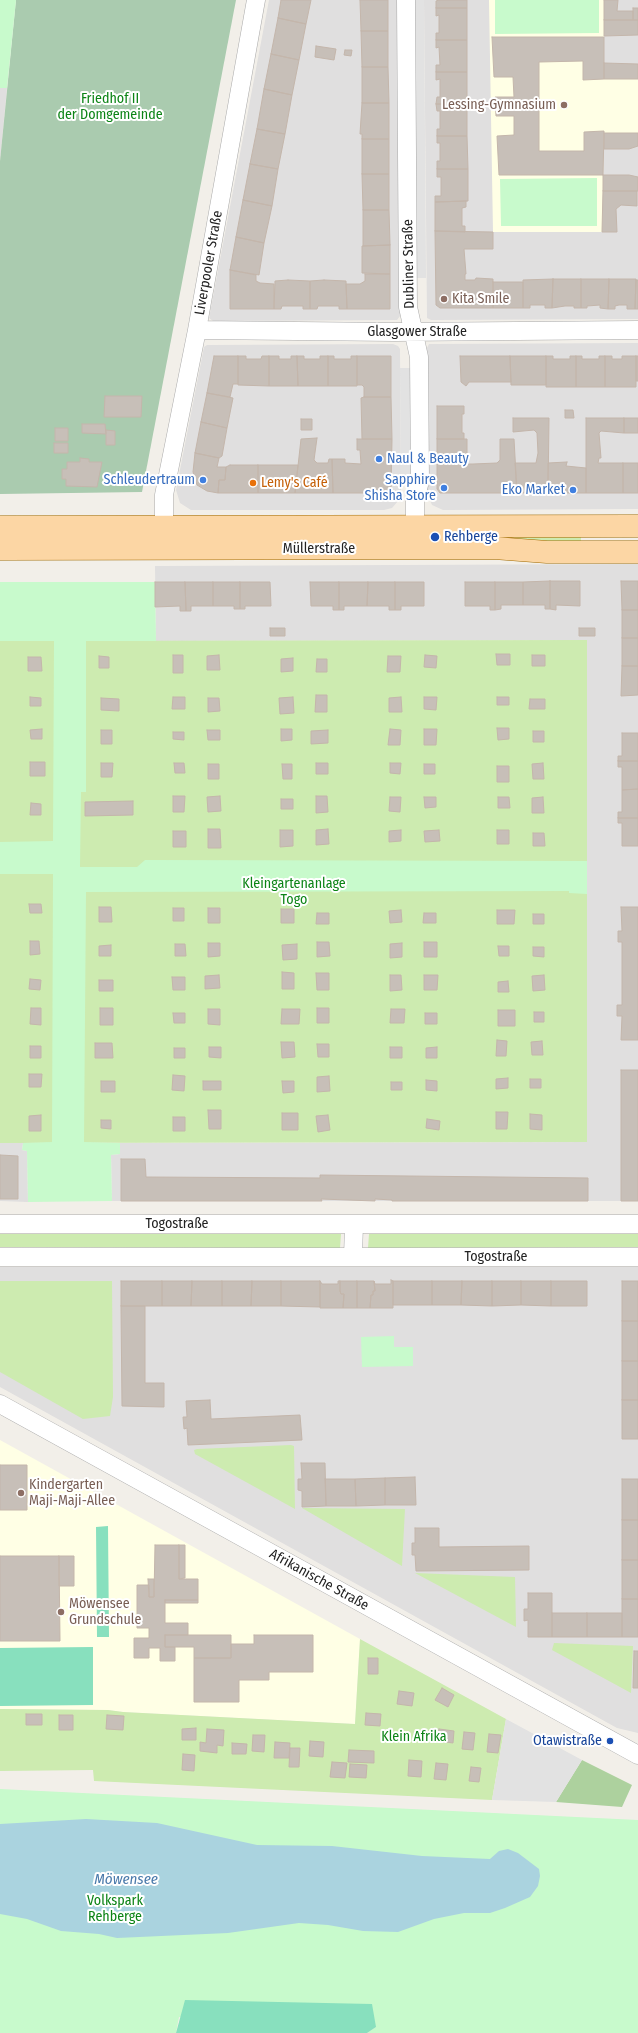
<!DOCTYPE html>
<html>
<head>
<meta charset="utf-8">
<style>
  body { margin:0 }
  canvas { display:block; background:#f2efe9 }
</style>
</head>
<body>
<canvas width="638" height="2033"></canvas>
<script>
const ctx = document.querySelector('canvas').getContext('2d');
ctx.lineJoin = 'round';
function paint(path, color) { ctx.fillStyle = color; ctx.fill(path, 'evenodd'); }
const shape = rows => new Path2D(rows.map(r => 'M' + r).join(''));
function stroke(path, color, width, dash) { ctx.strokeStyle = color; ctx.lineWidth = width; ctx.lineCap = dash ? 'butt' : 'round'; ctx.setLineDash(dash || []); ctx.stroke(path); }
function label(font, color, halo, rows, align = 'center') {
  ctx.font = font + ' "Fira Sans Condensed",sans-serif'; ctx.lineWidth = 4; ctx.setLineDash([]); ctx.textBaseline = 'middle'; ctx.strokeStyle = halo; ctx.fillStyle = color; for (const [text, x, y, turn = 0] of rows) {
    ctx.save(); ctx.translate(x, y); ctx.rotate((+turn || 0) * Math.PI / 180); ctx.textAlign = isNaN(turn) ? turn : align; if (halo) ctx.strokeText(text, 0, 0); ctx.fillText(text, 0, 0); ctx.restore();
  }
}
const residential = shape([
  [269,0,398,0,400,316,397,320,213,321,209,318],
  [424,0,638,0,638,319,431,320,427,318],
  [0,88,7,88,0,161],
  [638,343,638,509,443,510,432,505,427,494,426,350,429,344],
  [393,344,398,346,400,349,401,492,399,500,392,508,384,510,191,510,180,503,176,490,204,347,207,345],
  [638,564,638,1201,112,1201,111,1155,120,1154,120,1143,587,1142,587,640,156,641,155,566],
  [0,1143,23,1143,22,1150,27,1151,28,1202,0,1201],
  [0,1267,638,1267,638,1733,617,1728,0,1387]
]);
const education = shape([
  [489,0,604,0,604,79,638,79,638,133,604,133,602,232,493,232],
  [0,1440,360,1639,355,1724,123,1712,108,1710,0,1709]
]);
const grass = shape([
  [446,533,581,533,581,545],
  [587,640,587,1142,0,1143,0,641],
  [0,1234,341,1234,340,1248,0,1247],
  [369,1234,638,1234,638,1247,368,1248],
  [0,1281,112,1281,113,1397,110,1416,83,1419,0,1372],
  [291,1445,294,1446,295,1509,195,1454,194,1450,197,1449],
  [302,1508,405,1509,402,1566],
  [415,1573,515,1577,516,1627],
  [360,1639,506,1719,492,1800,94,1781,93,1770,0,1771,0,1709,108,1710,123,1712,355,1724],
  [554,1643,633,1646,631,1693,552,1650]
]);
const forest = shape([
  [582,1760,632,1785,622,1807,556,1802]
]);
const cemetery = shape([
  [16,0,236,0,142,492,0,494,0,161]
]);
const park = shape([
  [0,0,16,0,7,88,0,88],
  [495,0,599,0,599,33,495,34],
  [597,178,597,226,501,226,500,179],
  [0,582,155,582,156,641,86,641,86,792,81,792,80,867,137,867,145,860,587,861,587,894,569,893,569,891,86,892,84,1142,120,1143,120,1154,111,1155,112,1201,28,1202,27,1151,22,1150,23,1143,52,1142,53,874,0,874,0,842,53,841,54,641,0,641],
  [394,1336,394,1347,413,1347,413,1366,362,1367,361,1337],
  [0,1789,638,1820,638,2033,367,2033,376,2027,179,2017,176,2033,0,2033]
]);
const pitch = shape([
  [108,1526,109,1637,97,1637,96,1527],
  [93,1647,93,1705,0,1706,0,1648],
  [185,2000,372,2004,376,2027,367,2033,176,2033]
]);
const parking = shape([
  [413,0,424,0,426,278,415,278],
  [400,368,411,368,412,481,401,481],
  [506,1719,582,1760,556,1802,492,1800]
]);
const water = shape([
  [86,1819,157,1823,257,1845,332,1846,422,1856,490,1859,499,1851,508,1849,518,1853,539,1869,540,1876,538,1886,530,1897,505,1908,490,1913,464,1913,434,1919,398,1932,363,1931,328,1925,299,1923,228,1933,117,1938,99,1934,61,1931,27,1919,0,1914,0,1824]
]);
const building = shape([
  [281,0,311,0,306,24,278,18,281,0],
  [360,0,388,0,388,31,361,31,360,0],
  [439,0,467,0,467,8,436,8,436,1,439,0],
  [604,0,618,0,617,11,633,11,633,20,604,20,604,0],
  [436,8,467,8,467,40,436,40,436,33,439,33,439,15,436,16,436,8],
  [633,8,638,8,638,20,633,20,633,8],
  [278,18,306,24,299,60,271,54,278,18],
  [604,20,638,20,638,35,604,36,604,20],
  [361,31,388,31,388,67,362,67,361,31],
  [492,37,604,37,604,79,583,80,583,61,539,62,539,151,584,151,584,132,604,131,603,175,499,175,497,136,514,135,514,116,496,116,495,97,514,97,513,77,494,77,492,37],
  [436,40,467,40,467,72,436,72,436,65,440,65,439,47,436,48,436,40],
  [316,46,336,49,334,60,315,57,316,46],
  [345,50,352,50,351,56,344,55,345,50],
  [271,54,299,60,292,95,264,89,271,54],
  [604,63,638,64,638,79,604,79,604,63],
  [362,67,388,67,389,103,362,103,362,67],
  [436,72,467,72,467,104,436,104,437,97,440,97,440,79,436,80,436,72],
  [264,89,292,95,285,134,257,129,264,89],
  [362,103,389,103,389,139,362,139,362,134,360,134,362,103],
  [436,104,467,104,467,136,437,136,437,129,440,129,440,111,437,111,436,104],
  [257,129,285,134,278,169,250,164,257,129],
  [604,133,638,133,638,146,629,149,604,149,604,133],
  [437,136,467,136,468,169,437,169,437,161,440,161,440,143,437,143,437,136],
  [362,139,389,139,389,174,362,174,362,139],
  [250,164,278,169,272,206,243,200,250,164],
  [437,169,468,169,468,201,435,202,435,196,441,196,441,177,437,177,437,169],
  [362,174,389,174,389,210,363,210,362,174],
  [603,175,629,175,638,177,638,191,603,191,603,175],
  [603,191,637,191,637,206,621,205,616,209,617,232,602,232,603,191],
  [243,200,272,206,264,243,236,237,243,200],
  [466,201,466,207,462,208,462,226,465,226,465,232,435,231,435,202,466,201],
  [363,210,389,210,390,245,363,246,363,210],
  [435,231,493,232,493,249,464,249,466,274,465,274,465,280,475,280,476,278,493,279,493,308,440,308,436,305,435,231],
  [236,237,264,243,259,275,230,270,236,237],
  [390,245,390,274,362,273,362,246,390,245],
  [230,270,256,275,256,281,260,283,274,284,274,309,230,309,230,270],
  [365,274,390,274,390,309,347,309,346,284,360,284,365,281,365,274],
  [553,279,581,279,581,308,574,308,574,306,565,306,552,308,553,279],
  [553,279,552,308,545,308,545,305,530,305,530,308,523,308,523,280,553,279],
  [581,279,609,279,608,309,600,308,600,305,587,306,587,308,581,308,581,279],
  [609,279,636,279,635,309,627,309,627,305,619,305,615,306,615,309,608,309,609,279],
  [288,280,310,281,310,309,303,309,303,306,282,306,281,309,274,309,275,281,288,280],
  [324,280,346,281,347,309,339,309,339,306,318,306,317,309,310,309,310,281,324,280],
  [636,280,638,280,638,309,635,309,636,280],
  [493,282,523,282,523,308,493,308,493,282],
  [214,356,238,356,238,384,233,384,230,397,207,393,214,356],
  [238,356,246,356,246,359,261,359,262,356,269,356,269,386,238,385,238,356],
  [269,356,279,356,279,359,291,359,291,356,297,356,298,386,269,386,269,356],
  [297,356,304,356,304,359,320,359,320,356,328,356,328,386,298,386,297,356],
  [328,356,334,356,334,359,351,359,351,356,357,356,357,386,328,386,328,356],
  [357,356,391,356,391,397,364,397,364,387,362,385,357,385,357,356],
  [460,356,510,356,511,382,469,382,466,386,461,382,460,356],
  [510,356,546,356,546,385,511,385,510,356],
  [546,356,553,356,553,359,570,359,570,356,576,356,576,387,546,387,546,356],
  [576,356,582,356,582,359,599,359,599,356,605,356,605,387,576,387,576,356],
  [605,356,612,356,612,359,622,359,622,356,636,356,636,387,605,387,605,356],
  [636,356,638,356,638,381,636,381,636,356],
  [207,393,233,398,227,428,201,422,207,393],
  [105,396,142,396,141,417,104,417,105,396],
  [364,397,391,397,392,439,362,439,361,398,364,397],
  [437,406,464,406,464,414,462,414,462,433,464,433,464,439,437,439,437,406],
  [565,410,573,410,574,418,565,418,565,410],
  [513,418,549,418,548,493,517,493,515,463,536,463,538,453,537,433,534,430,513,432,513,418],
  [586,418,624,418,624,433,601,431,599,433,601,458,599,458,598,463,623,463,623,493,586,493,586,418],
  [624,418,638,418,638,433,624,433,624,418],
  [301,419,312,419,312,430,301,430,301,419],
  [201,422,227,428,222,456,219,458,195,453,201,422],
  [82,424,105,424,106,434,82,433,82,424],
  [55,428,68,428,68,441,55,441,55,428],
  [106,430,115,431,115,445,106,445,106,430],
  [317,438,314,460,317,463,328,463,329,459,332,459,333,493,295,493,301,439,317,438],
  [357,439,392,439,391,490,389,493,333,493,332,459,345,459,345,463,361,464,360,450,357,450,357,439],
  [437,439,467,439,467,464,473,464,497,463,500,460,500,439,514,439,517,493,440,493,437,489,437,439],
  [54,443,68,443,68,453,54,453,54,443],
  [195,453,219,458,217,467,226,467,225,480,219,480,218,493,207,491,197,485,193,472,195,453],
  [80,458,89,459,89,462,102,462,97,487,66,486,66,479,62,479,62,469,67,469,67,462,80,462,80,458],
  [567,462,566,466,586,468,586,493,548,493,548,463,567,462],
  [623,463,638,463,638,493,623,493,623,463],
  [230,465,258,465,258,493,218,493,219,480,225,480,226,467,230,465],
  [258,465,298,465,295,493,258,493,258,465],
  [550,581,550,609,545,609,545,605,523,605,523,582,550,581],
  [550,581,580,581,580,606,556,605,556,610,550,609,550,581],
  [621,581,638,581,638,610,622,610,621,581],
  [155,582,185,582,186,611,180,611,180,606,155,607,155,582],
  [185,582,213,582,213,606,191,606,191,611,186,611,185,582],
  [213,582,240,582,240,609,234,609,234,606,213,606,213,582],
  [240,582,270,582,271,606,245,606,245,609,240,609,240,582],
  [310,582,339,582,339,610,333,610,333,606,311,606,310,582],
  [339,582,368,582,367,606,344,606,344,610,339,610,339,582],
  [368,582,395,582,395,610,389,610,389,606,367,606,368,582],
  [395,582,424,582,424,606,401,606,401,610,395,610,395,582],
  [465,582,495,582,495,610,490,610,490,606,465,606,465,582],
  [495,582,523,582,523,605,501,605,501,609,495,610,495,582],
  [622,610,638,610,638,638,622,638,622,610],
  [270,628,285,628,285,636,270,636,270,628],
  [579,628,595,628,595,636,579,636,579,628],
  [622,638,638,638,638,666,622,666,622,638],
  [496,654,510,654,510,665,497,665,496,654],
  [173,655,183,655,183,673,173,673,173,655],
  [219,655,220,670,207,670,207,656,219,655],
  [425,655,437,656,436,668,424,667,425,655],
  [532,655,545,655,545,666,532,666,532,655],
  [99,656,109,657,109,668,99,668,99,656],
  [388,656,401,656,400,672,387,672,388,656],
  [28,657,41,657,42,671,28,671,28,657],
  [293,658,293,671,281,672,281,659,293,658],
  [317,659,327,659,327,672,316,672,317,659],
  [622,666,638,666,638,695,621,696,622,666],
  [316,695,327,695,327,712,315,712,316,695],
  [30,697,41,698,41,706,30,706,30,697],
  [173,697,185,697,185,709,172,709,173,697],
  [293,697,294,713,280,714,279,698,293,697],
  [401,697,402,712,389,712,389,698,401,697],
  [424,697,437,697,436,710,424,709,424,697],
  [497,697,509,697,509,705,497,705,497,697],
  [101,698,119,699,119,711,101,710,101,698],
  [208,698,219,698,220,711,208,712,208,698],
  [530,699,545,699,545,709,529,709,530,699],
  [497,728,509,728,509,739,498,740,497,728],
  [42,729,42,739,31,739,30,730,42,729],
  [281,729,292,729,292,740,281,741,281,729],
  [390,729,401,730,400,745,388,745,390,729],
  [424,729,437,729,436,745,424,745,424,729],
  [101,730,112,730,112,744,101,744,101,730],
  [207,730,220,730,220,740,208,740,207,730],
  [328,730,328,743,311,744,311,731,328,730],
  [533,731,544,731,544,742,533,742,533,731],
  [173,732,184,732,184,740,173,739,173,732],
  [622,733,638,733,638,761,618,761,618,756,622,756,622,733],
  [618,761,638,761,638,789,622,790,622,767,618,767,618,761],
  [30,762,45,762,45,776,30,776,30,762],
  [101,763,113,763,112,777,101,777,101,763],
  [174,763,184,763,185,773,175,773,174,763],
  [316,763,328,763,328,774,316,774,316,763],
  [390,763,401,763,400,774,390,773,390,763],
  [543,763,544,779,533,779,532,764,543,763],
  [208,764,219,764,219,779,208,779,208,764],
  [282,764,292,764,292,779,283,779,282,764],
  [424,764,435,764,435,774,424,774,424,764],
  [497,766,509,766,509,782,497,782,497,766],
  [638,789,638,818,618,818,618,812,622,812,622,790,638,789],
  [173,796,185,796,184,812,173,812,173,796],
  [220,796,221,811,208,812,207,797,220,796],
  [316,796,327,796,328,812,316,813,316,796],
  [390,797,401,797,400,812,389,811,390,797],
  [424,797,436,797,436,807,425,808,424,797],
  [498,797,509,797,510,808,498,808,498,797],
  [543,797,544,813,532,813,532,798,543,797],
  [281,799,293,799,293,809,281,809,281,799],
  [133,801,133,815,85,816,85,802,133,801],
  [31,803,41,804,41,815,30,815,31,803],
  [618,818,638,818,638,846,622,846,622,823,618,823,618,818],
  [208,829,220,829,221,848,208,848,208,829],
  [328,829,329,844,316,845,316,830,328,829],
  [280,830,293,830,293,846,280,847,280,830],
  [401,830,401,841,389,842,389,831,401,830],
  [439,830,440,841,425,842,424,831,439,830],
  [497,830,509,830,509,844,497,844,497,830],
  [173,831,186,831,186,847,173,847,173,831],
  [533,833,544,833,545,846,533,846,533,833],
  [29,904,41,904,42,913,30,913,29,904],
  [99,907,111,907,112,922,99,922,99,907],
  [621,907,638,907,638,1040,621,1040,622,1016,617,1016,617,1005,622,1005,622,942,618,942,618,931,622,931,621,907],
  [173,908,184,908,184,921,173,921,173,908],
  [208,908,220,908,220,923,208,923,208,908],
  [281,909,294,909,294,923,281,923,281,909],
  [401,910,402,922,390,923,389,911,401,910],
  [497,910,515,910,514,924,497,924,497,910],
  [317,913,329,913,329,924,316,924,317,913],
  [424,913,436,913,436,923,423,923,424,913],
  [533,914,544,914,544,924,533,924,533,914],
  [30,941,39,941,40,954,30,955,30,941],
  [317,942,329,942,330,956,317,957,317,942],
  [424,942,437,942,437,957,424,957,424,942],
  [208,943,220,943,220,956,208,957,208,943],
  [402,943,402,957,390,958,390,944,402,943],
  [175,944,185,944,186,956,175,956,175,944],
  [297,944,297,959,283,960,282,945,297,944],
  [111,945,111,956,99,956,99,946,111,945],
  [498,946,509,946,509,956,499,956,498,946],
  [533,947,544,947,544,957,533,956,533,947],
  [282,972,294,973,294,989,282,989,282,972],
  [316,973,329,973,329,990,317,990,316,973],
  [219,975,220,988,205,989,205,976,219,975],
  [390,975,401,975,402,990,390,991,390,975],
  [424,975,438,975,437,990,424,990,424,975],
  [544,975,545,990,533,991,532,976,544,975],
  [172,977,185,977,185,990,173,990,172,977],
  [30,979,41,980,40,990,29,989,30,979],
  [99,980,113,980,113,991,99,991,99,980],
  [508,981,509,992,498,992,498,982,508,981],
  [31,1008,41,1008,41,1025,30,1024,31,1008],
  [100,1008,113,1008,113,1025,100,1025,100,1008],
  [317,1008,329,1008,329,1023,317,1023,317,1008],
  [208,1009,220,1009,220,1025,208,1024,208,1009],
  [282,1009,300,1009,299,1024,281,1024,282,1009],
  [391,1009,405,1009,404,1023,390,1023,391,1009],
  [498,1010,515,1010,515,1026,498,1026,498,1010],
  [534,1012,544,1012,544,1022,534,1022,534,1012],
  [173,1013,185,1013,185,1023,174,1023,173,1013],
  [425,1013,437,1013,437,1024,425,1024,425,1013],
  [497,1040,507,1041,506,1056,496,1056,497,1040],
  [542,1041,543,1055,532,1055,531,1042,542,1041],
  [281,1042,294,1042,295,1057,282,1058,281,1042],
  [95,1043,112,1043,113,1058,95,1058,95,1043],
  [317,1044,329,1044,329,1057,318,1057,317,1044],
  [30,1046,41,1046,41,1058,30,1058,30,1046],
  [209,1047,221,1047,221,1058,209,1057,209,1047],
  [390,1047,402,1047,402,1058,390,1058,390,1047],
  [437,1047,437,1058,426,1058,426,1048,437,1047],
  [174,1048,185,1048,185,1058,174,1058,174,1048],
  [621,1070,638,1070,638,1201,621,1201,621,1070],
  [29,1074,42,1074,41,1087,29,1087,29,1074],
  [173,1075,185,1076,184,1091,172,1090,173,1075],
  [329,1076,330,1091,317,1092,317,1077,329,1076],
  [508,1078,508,1088,496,1089,496,1079,508,1078],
  [530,1079,541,1079,541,1088,530,1088,530,1079],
  [426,1080,437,1081,437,1091,426,1090,426,1080],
  [101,1081,115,1081,115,1092,101,1092,101,1081],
  [203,1081,221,1081,221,1090,203,1090,203,1081],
  [282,1081,294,1081,294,1092,283,1093,282,1081],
  [391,1082,402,1082,402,1090,391,1090,391,1082],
  [208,1110,221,1110,221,1129,209,1129,208,1110],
  [496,1112,508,1112,507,1129,496,1129,496,1112],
  [282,1113,298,1113,298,1130,282,1130,282,1113],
  [530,1114,542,1115,542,1130,530,1129,530,1114],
  [41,1115,41,1131,29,1131,29,1116,41,1115],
  [328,1115,330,1130,318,1132,316,1116,328,1115],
  [173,1117,185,1117,185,1131,173,1131,173,1117],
  [427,1119,440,1121,439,1130,426,1128,427,1119],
  [101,1120,111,1120,111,1129,101,1128,101,1120],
  [0,1155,18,1156,18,1199,0,1199,0,1155],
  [121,1159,145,1159,146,1177,320,1178,320,1175,588,1178,588,1201,392,1201,392,1200,375,1199,375,1201,321,1199,322,1201,121,1201,121,1159],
  [391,1280,393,1281,393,1308,370,1308,371,1295,373,1295,373,1291,375,1291,374,1281,375,1284,391,1284,391,1280],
  [121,1281,162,1281,162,1306,121,1306,121,1281],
  [162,1281,192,1281,191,1306,162,1306,162,1281],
  [192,1281,222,1281,222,1306,191,1306,192,1281],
  [222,1281,252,1281,251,1306,222,1306,222,1281],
  [252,1281,281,1281,281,1306,251,1306,252,1281],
  [281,1281,320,1281,320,1307,281,1306,281,1281],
  [320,1281,322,1284,338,1284,338,1281,340,1281,340,1291,341,1294,344,1294,343,1308,320,1308,320,1281],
  [340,1281,357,1281,357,1308,343,1308,344,1294,341,1294,340,1291,340,1281],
  [357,1281,374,1281,375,1291,373,1291,373,1295,371,1295,370,1308,357,1308,357,1281],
  [393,1281,432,1281,432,1305,393,1305,393,1281],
  [432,1281,462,1281,461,1305,432,1305,432,1281],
  [462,1281,492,1281,492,1306,461,1305,462,1281],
  [492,1281,521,1281,521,1305,492,1306,492,1281],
  [521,1281,551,1281,551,1306,521,1305,521,1281],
  [551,1281,587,1281,587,1306,551,1306,551,1281],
  [622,1281,638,1281,638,1321,622,1321,622,1281],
  [121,1306,145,1306,145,1383,164,1383,164,1407,122,1406,121,1306],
  [622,1321,638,1321,638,1361,622,1361,622,1321],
  [622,1361,638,1361,638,1400,622,1400,622,1361],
  [210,1400,211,1419,300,1415,302,1440,188,1445,187,1428,184,1429,183,1417,187,1417,186,1401,210,1400],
  [622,1400,638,1400,638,1439,622,1439,622,1400],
  [301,1463,325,1463,326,1506,302,1507,302,1491,298,1490,298,1479,302,1479,301,1463],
  [0,1465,27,1465,27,1510,0,1510,0,1465],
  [415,1477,416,1505,385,1505,385,1478,415,1477],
  [385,1478,385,1505,356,1506,355,1479,385,1478],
  [325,1479,355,1479,356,1506,326,1506,325,1479],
  [622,1479,638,1479,638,1520,622,1520,622,1479],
  [622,1520,638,1520,638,1560,622,1560,622,1520],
  [415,1528,439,1528,439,1547,529,1546,529,1570,416,1571,415,1555,412,1555,412,1543,415,1543,415,1528],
  [155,1545,179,1545,179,1579,198,1579,198,1600,165,1600,165,1623,188,1623,188,1635,165,1635,165,1647,175,1647,175,1661,160,1661,160,1648,149,1648,149,1658,134,1658,134,1638,149,1638,149,1628,137,1628,137,1585,149,1585,149,1597,154,1597,155,1545],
  [179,1545,185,1545,185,1578,179,1579,179,1545],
  [0,1556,59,1556,60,1641,0,1641,0,1556],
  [59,1556,74,1556,74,1586,59,1586,59,1556],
  [622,1560,638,1560,638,1599,622,1599,622,1560],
  [148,1579,154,1579,154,1597,149,1597,148,1579],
  [528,1593,552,1593,552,1637,528,1637,528,1620,524,1621,524,1609,528,1609,528,1593],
  [622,1599,638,1599,638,1637,622,1637,622,1599],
  [165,1600,198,1600,198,1603,165,1603,165,1600],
  [552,1613,587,1613,587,1637,552,1637,552,1613],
  [587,1613,622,1613,622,1637,587,1637,587,1613],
  [165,1635,231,1635,231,1658,194,1658,194,1647,165,1647,165,1635],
  [254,1635,313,1635,313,1672,269,1672,269,1680,239,1680,239,1702,194,1702,194,1658,231,1658,231,1644,254,1644,254,1635],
  [634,1651,638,1651,638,1688,633,1688,634,1651],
  [368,1658,378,1658,378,1674,368,1674,368,1658],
  [442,1688,454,1695,448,1707,435,1700,442,1688],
  [399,1691,414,1693,412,1706,397,1704,399,1691],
  [366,1713,381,1714,380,1726,365,1725,366,1713],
  [26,1714,42,1714,42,1725,26,1725,26,1714],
  [59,1715,73,1715,73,1730,59,1730,59,1715],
  [107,1715,124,1716,123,1730,106,1729,107,1715],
  [196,1728,196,1740,182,1740,182,1729,196,1728],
  [207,1729,224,1730,223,1746,217,1745,217,1753,200,1751,200,1742,206,1743,207,1729],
  [439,1729,454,1731,453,1743,438,1741,439,1729],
  [464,1732,475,1733,473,1750,462,1749,464,1732],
  [489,1734,501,1735,498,1753,487,1752,489,1734],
  [253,1735,265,1735,264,1752,252,1751,253,1735],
  [310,1741,324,1742,323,1757,309,1756,310,1741],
  [275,1742,290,1743,289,1758,274,1758,275,1742],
  [232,1743,247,1744,246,1754,232,1754,232,1743],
  [290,1748,300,1748,299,1767,289,1767,290,1748],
  [349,1750,374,1751,374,1763,348,1762,349,1750],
  [183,1754,195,1755,194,1771,182,1770,183,1754],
  [409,1760,422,1761,421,1777,408,1776,409,1760],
  [332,1762,347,1763,345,1778,330,1777,332,1762],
  [436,1763,448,1764,446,1780,434,1779,436,1763],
  [350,1764,367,1765,366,1778,349,1777,350,1764],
  [471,1767,481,1768,479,1782,469,1781,471,1767]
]);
const minor = shape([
  [406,0,408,307,419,357,420,481,415,500,415,526],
  [197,330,395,332,638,330],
  [164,527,164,495,197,330,256,0],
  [0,1224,638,1224],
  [0,1257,638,1257],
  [353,1257,354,1224],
  [0,1404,638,1755]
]);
const major = shape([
  [0,527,638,526],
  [0,549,494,548,547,552,638,552]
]);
const markers = [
  [564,105,4,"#8d6e63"],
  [444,299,4,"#8d6e63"],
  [379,459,4,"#3f7fe0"],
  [203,480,4,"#3f7fe0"],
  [253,483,4,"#e8710a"],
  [444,488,4,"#3f7fe0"],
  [573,490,4,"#3f7fe0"],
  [435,537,5,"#1a4fb4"],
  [21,1493,4,"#8d6e63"],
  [61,1612,4,"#8d6e63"],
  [610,1741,4,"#1a4fb4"]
];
const parkNames = [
  ["Friedhof II",110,99],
  ["der Domgemeinde",110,115],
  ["Kleingartenanlage",294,884],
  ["Togo",294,900],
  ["Klein Afrika",414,1737],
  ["Volkspark",115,1901],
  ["Rehberge",115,1917]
];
const educationNames = [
  ["Lessing-Gymnasium",556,105,"right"],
  ["Kita Smile",452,299],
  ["Kindergarten",29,1485],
  ["Maji-Maji-Allee",29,1501],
  ["Möwensee",69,1604],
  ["Grundschule",69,1620]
];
const streetNames = [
  ["Liverpooler Straße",209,263,-80],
  ["Dubliner Straße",409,264,-91],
  ["Glasgower Straße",417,332],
  ["Müllerstraße",319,549],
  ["Togostraße",177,1224],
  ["Togostraße",496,1257],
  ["Afrikanische Straße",319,1580,29]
];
const shopNames = [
  ["Naul & Beauty",387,459,"left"],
  ["Schleudertraum",195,480],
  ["Sapphire",436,480],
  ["Shisha Store",436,496],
  ["Eko Market",565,490]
];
const foodNames = [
  ["Lemy's Café",261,483]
];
const transitNames = [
  ["Rehberge",444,537],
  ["Otawistraße",602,1741,"right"]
];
const waterNames = [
  ["Möwensee",126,1880]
];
paint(residential, '#e0dfdf');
paint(education, '#ffffe5');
paint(grass, '#cdebb0');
paint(forest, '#add19e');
paint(cemetery, '#aacbaf');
paint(park, '#c8facc');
paint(pitch, '#88e0be');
paint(parking, '#e2e2e2');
paint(water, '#aad3df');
paint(building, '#c7bfb8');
stroke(building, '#c4b6ab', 1);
stroke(minor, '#a9a9a9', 19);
stroke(major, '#a06b00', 23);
stroke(minor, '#fff', 18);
stroke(major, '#fcd6a4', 22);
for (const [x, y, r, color] of markers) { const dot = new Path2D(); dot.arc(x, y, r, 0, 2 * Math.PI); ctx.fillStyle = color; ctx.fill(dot); stroke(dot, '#fff', 1.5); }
label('14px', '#0c8416', '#fff', parkNames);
label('14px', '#785e54', '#fff', educationNames, 'left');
label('14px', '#222', '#fff', streetNames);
label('14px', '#366cbe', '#fff', shopNames, 'right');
label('14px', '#c56008', '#fff', foodNames, 'left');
label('14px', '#164399', '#fff', transitNames, 'left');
label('italic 15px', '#4a7aab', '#fff', waterNames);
</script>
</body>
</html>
